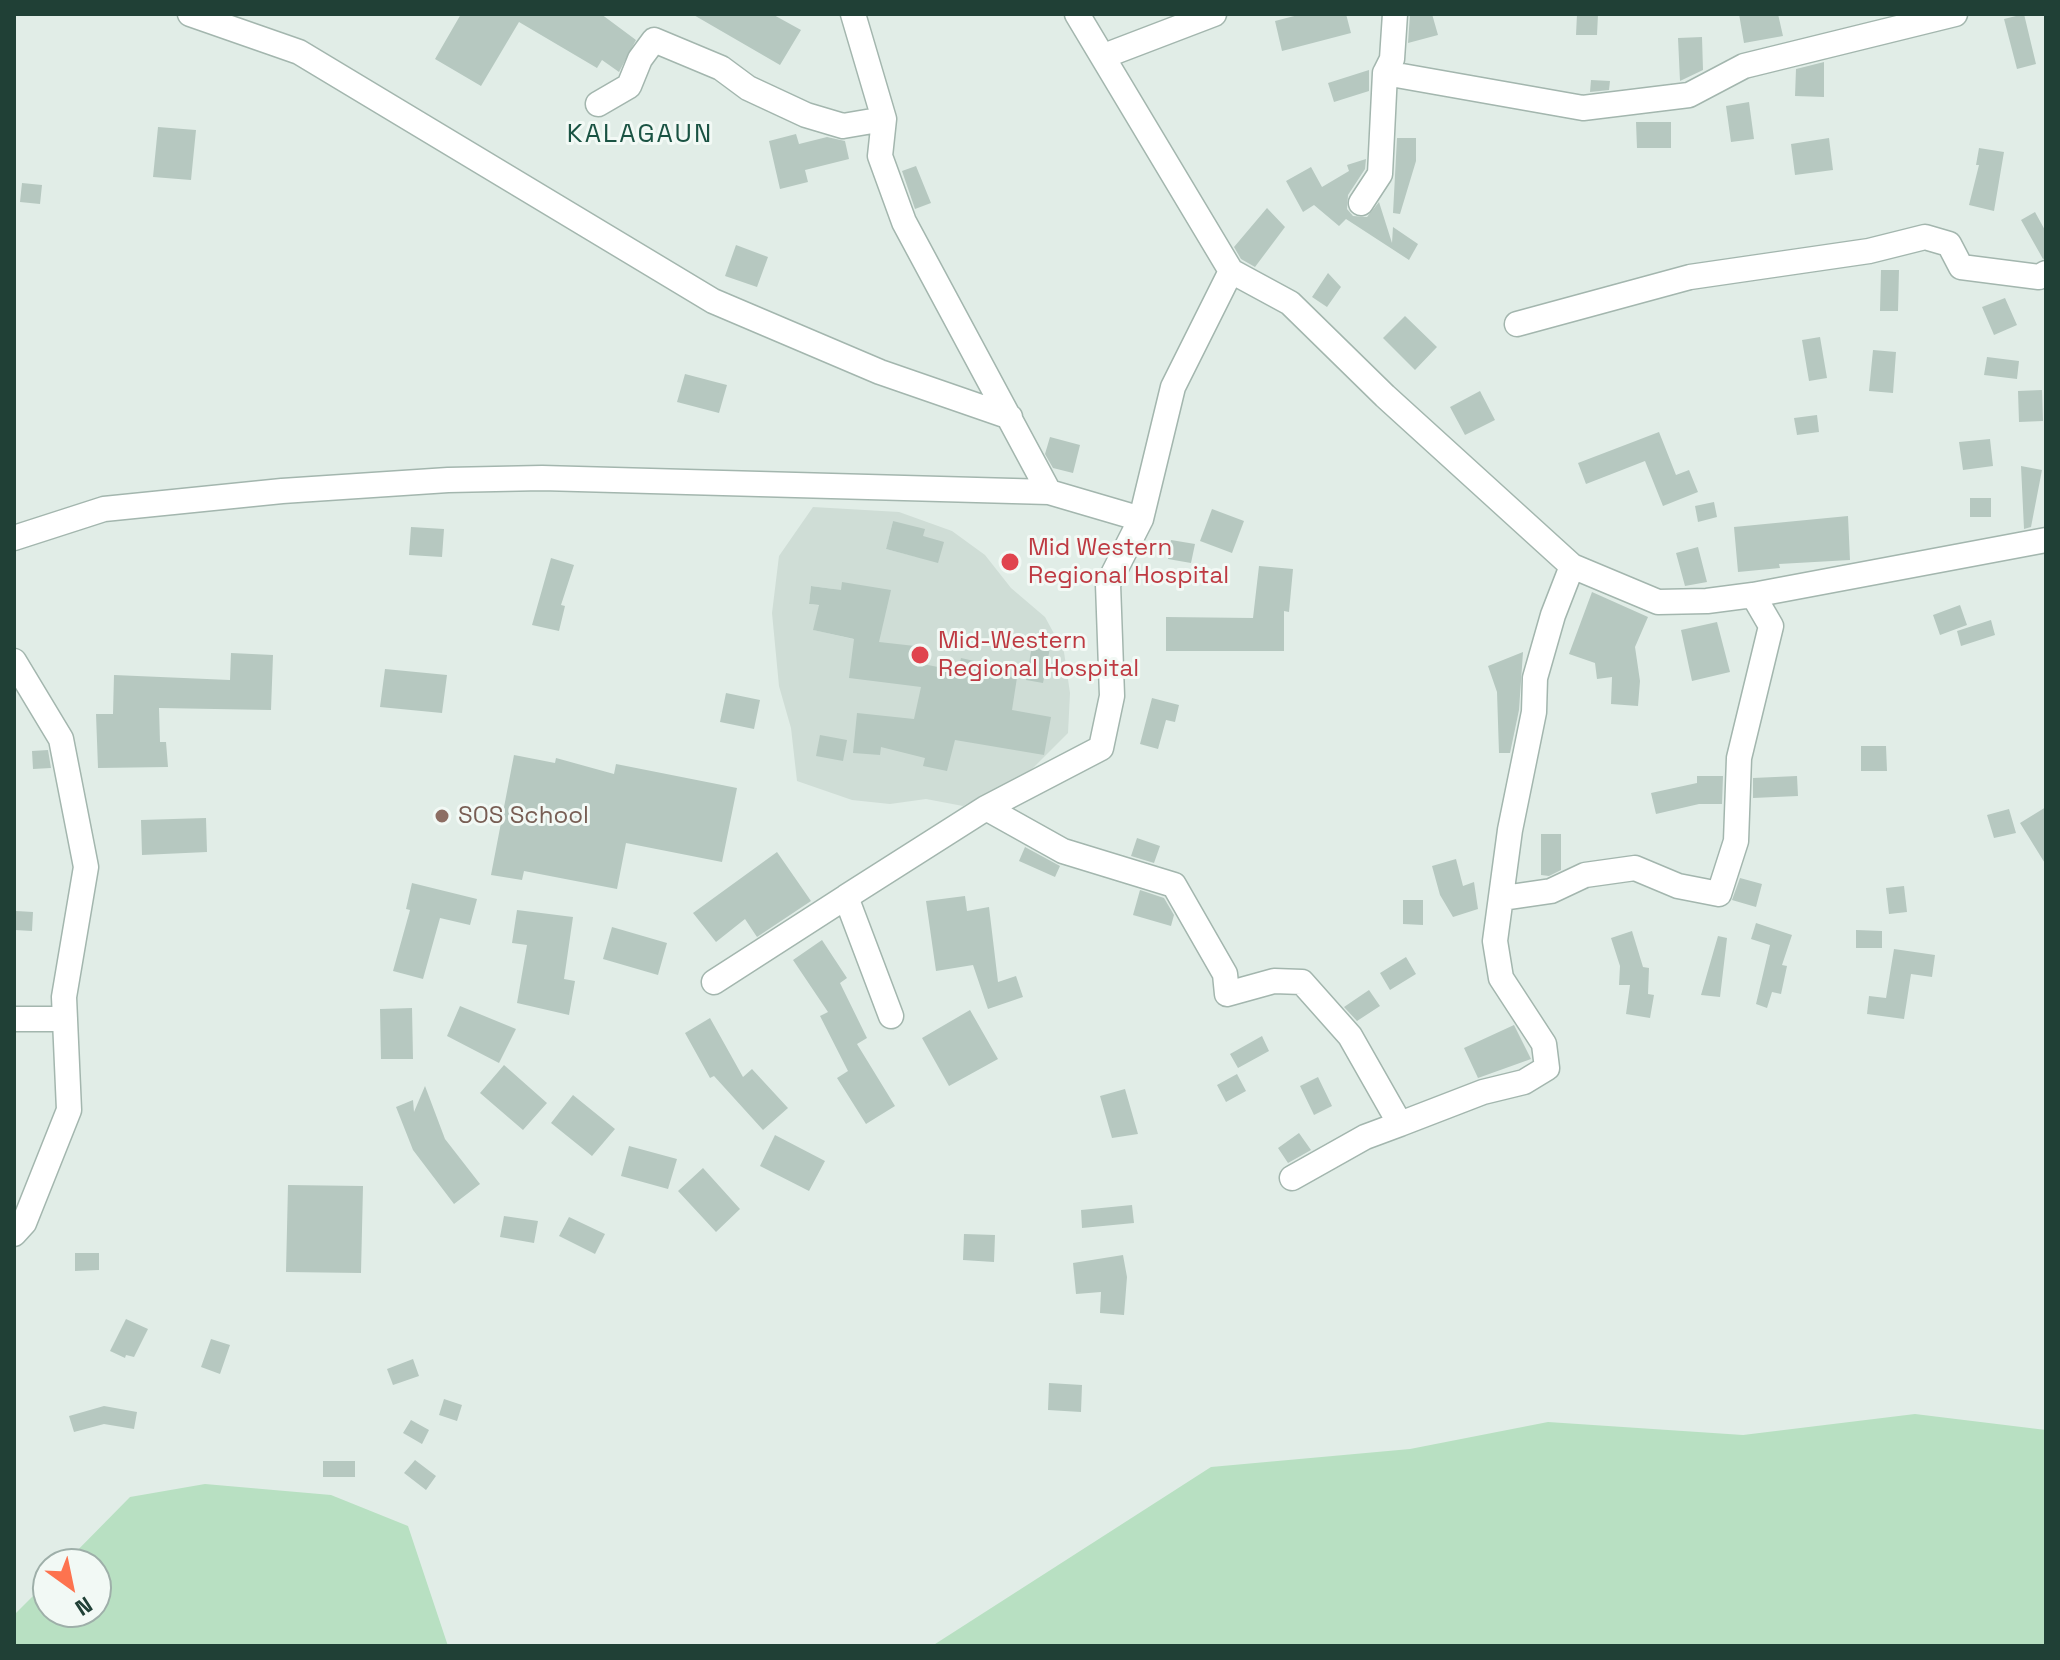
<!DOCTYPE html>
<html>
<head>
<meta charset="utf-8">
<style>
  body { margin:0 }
  #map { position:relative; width:2060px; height:1660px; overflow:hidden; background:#e1ede7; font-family:"Space Grotesk",sans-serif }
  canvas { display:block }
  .frame { position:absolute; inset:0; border:16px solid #204036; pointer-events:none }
  .north { position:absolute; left:32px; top:1548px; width:80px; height:80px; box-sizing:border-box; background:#f2f9f5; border:2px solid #9eafa9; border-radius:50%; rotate:147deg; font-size:22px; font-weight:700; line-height:32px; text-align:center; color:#204036 }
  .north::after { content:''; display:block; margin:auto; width:28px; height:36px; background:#fd734f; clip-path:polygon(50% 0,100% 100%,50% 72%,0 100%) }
</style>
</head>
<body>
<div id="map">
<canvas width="2060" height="1660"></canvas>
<div class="frame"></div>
<div class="north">N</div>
</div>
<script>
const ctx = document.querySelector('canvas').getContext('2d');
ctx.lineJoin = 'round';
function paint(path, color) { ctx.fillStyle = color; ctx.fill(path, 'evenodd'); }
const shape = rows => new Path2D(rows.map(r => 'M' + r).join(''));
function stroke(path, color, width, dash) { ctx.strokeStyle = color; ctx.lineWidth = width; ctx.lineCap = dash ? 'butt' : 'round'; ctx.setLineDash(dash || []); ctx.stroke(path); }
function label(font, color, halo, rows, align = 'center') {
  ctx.font = font + ' "Space Grotesk",sans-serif'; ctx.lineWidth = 6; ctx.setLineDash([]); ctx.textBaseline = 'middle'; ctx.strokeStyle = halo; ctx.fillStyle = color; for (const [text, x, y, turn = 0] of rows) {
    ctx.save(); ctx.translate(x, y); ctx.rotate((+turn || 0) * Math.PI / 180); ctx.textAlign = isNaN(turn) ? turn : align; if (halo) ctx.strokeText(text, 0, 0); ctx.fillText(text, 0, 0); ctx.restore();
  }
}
const built = shape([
  [813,507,899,512,952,531,985,555,1011,588,1045,617,1064,652,1070,693,1068,733,1031,770,963,806,926,799,890,804,852,800,797,781,791,728,779,686,772,613,779,556],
  [893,521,917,557,886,549],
  [811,586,833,589,831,607,809,604],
  [856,626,853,639,814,630]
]);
const green = shape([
  [1915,1414,2046,1430,2046,1646,932,1646,1211,1467,1410,1449,1548,1422,1743,1435],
  [205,1484,331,1495,408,1526,448,1646,14,1646,14,1615,48,1581,48,1612,96,1612,96,1564,64,1564,130,1497]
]);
const building = shape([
  [461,14,601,14,636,40,619,72,602,60,597,68,519,22,481,86,435,59],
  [692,14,772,14,801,30,780,65],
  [1302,14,1346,14,1351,33,1282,51,1275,21],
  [1410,14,1432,14,1438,35,1408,43],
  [1577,14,1598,14,1597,35,1576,35],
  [1739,14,1778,14,1783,36,1744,43],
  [2024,14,2036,64,2017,69,2004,19],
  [1702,37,1703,70,1680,81,1678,38],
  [1824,62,1824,97,1795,96,1796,69],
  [1369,70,1369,91,1334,102,1328,83],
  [1591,80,1610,81,1609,90,1590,92],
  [1749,102,1754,139,1731,142,1726,106],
  [1636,122,1671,122,1671,148,1637,148],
  [158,127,196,130,191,180,153,177],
  [796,134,799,144,827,137,845,141,849,159,805,170,808,182,780,189,769,141],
  [1397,138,1416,138,1416,161,1400,214,1393,213],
  [1829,138,1833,170,1795,175,1791,144],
  [1979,148,2004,152,1994,211,1969,205,1979,165,1976,165],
  [1366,159,1365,169,1348,195,1347,209,1353,216,1367,217,1379,202,1392,243,1393,227,1418,244,1409,260,1346,219,1339,226,1314,205,1303,212,1286,181,1311,167,1322,187,1349,171,1347,165],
  [916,166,931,203,915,209,902,171],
  [22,183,42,185,40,204,20,202],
  [1267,208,1285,227,1255,267,1241,259,1234,247],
  [2035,212,2046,232,2046,258,2043,259,2021,220],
  [736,245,768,257,757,287,725,276],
  [1881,270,1899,270,1898,311,1880,311],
  [1328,273,1341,287,1327,307,1312,297],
  [2005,298,2017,325,1994,335,1982,307],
  [1405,316,1437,347,1415,370,1383,338],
  [1820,337,1827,378,1809,381,1802,340],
  [1873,350,1896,352,1893,393,1869,391],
  [1987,357,2019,361,2017,379,1984,375],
  [685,374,727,385,719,413,677,402],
  [2042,390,2043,421,2019,422,2018,391],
  [1480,391,1495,420,1465,435,1450,407],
  [1817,415,1819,432,1797,435,1794,418],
  [1659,432,1676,475,1689,470,1698,492,1663,506,1645,461,1586,484,1578,463],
  [1050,437,1080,445,1073,473,1053,468,1045,454],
  [1990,439,1993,466,1963,470,1959,442],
  [2021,466,2042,470,2031,527,2024,529],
  [1970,498,1991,498,1991,517,1970,517],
  [1714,502,1717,517,1698,522,1695,506],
  [1212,509,1244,521,1232,553,1200,541],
  [1848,516,1850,560,1779,564,1780,568,1738,572,1734,527],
  [893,521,925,529,923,536,944,542,938,563,886,549],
  [411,527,444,529,442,557,409,555],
  [1171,540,1195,544,1191,563,1168,559],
  [1698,547,1707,582,1685,586,1676,553],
  [551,558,574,565,561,605,565,606,559,631,532,625],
  [1259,566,1293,569,1289,612,1284,611,1284,651,1166,651,1166,617,1253,618],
  [842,582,891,590,879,642,915,646,913,662,958,671,961,658,1018,671,1012,710,1051,717,1044,755,955,740,947,771,923,766,925,758,881,747,880,755,853,753,857,713,914,719,921,687,849,678,854,639,813,630,819,605,809,604,811,586,841,590],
  [1592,592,1648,617,1635,647,1640,681,1638,706,1611,704,1612,677,1597,679,1595,663,1569,654],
  [1960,605,1967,625,1940,635,1933,615],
  [1991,620,1995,635,1961,646,1957,631],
  [1717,622,1730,672,1692,681,1681,630],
  [1033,640,1051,643,1043,683,1026,680],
  [1523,652,1519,710,1510,753,1499,753,1497,692,1488,666],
  [231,653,273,655,271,710,159,708,160,742,166,742,168,767,98,768,96,714,113,714,114,675,230,680],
  [385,669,447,675,442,713,380,707],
  [726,693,760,700,754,729,720,722],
  [1152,698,1179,705,1175,722,1166,720,1158,749,1140,744],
  [820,735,847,740,843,761,816,756],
  [1861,746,1886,746,1887,771,1861,771],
  [48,750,51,768,33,769,32,751],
  [514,755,555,763,556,758,614,774,616,764,737,788,722,862,626,843,617,889,524,871,522,880,491,875],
  [1697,776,1723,776,1722,804,1699,804,1656,814,1651,793,1697,783],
  [1797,776,1798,796,1753,798,1753,778],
  [2046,807,2046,865,2020,823],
  [2009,809,2016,833,1994,838,1987,815],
  [206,818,207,852,142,855,141,820],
  [1541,834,1561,834,1561,870,1549,876,1541,875],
  [1137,838,1160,846,1154,863,1131,856],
  [1025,847,1060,866,1055,877,1019,861],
  [777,852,811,901,757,937,745,919,716,942,693,913],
  [1456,859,1463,886,1474,882,1478,909,1453,917,1440,895,1432,866],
  [1740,878,1762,884,1756,907,1732,900],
  [412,883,477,899,470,925,440,918,423,979,393,971,410,910,406,909],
  [1904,886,1907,912,1889,914,1886,888],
  [1140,890,1164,898,1174,915,1171,926,1133,915],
  [965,896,967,911,989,907,998,982,1016,976,1023,997,988,1009,973,965,936,971,926,901],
  [1403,900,1423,900,1423,925,1403,924],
  [517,910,573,917,564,979,575,981,569,1015,517,1003,527,945,512,943],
  [16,911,33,912,32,931,15,930],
  [1756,923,1792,935,1782,965,1787,966,1781,994,1772,992,1767,1008,1756,1004,1770,945,1751,939],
  [612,927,667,943,658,975,603,959],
  [1856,930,1882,931,1882,948,1856,948],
  [1632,931,1643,967,1649,968,1648,994,1654,995,1650,1018,1626,1014,1630,985,1619,985,1620,966,1611,938],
  [1718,936,1727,938,1720,997,1701,995],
  [822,940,847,978,840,983,867,1038,857,1044,895,1106,866,1124,837,1078,848,1071,820,1016,828,1012,793,960],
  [1894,949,1935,955,1932,977,1911,974,1904,1019,1867,1014,1869,996,1886,998],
  [1406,957,1416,974,1390,990,1380,973],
  [1369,990,1380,1006,1357,1021,1344,1007],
  [460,1006,516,1029,499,1063,447,1036],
  [412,1008,413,1059,381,1059,380,1009],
  [970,1010,998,1059,949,1086,922,1038],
  [710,1018,743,1077,752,1069,788,1108,763,1130,714,1076,710,1078,685,1033],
  [1514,1025,1531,1059,1478,1078,1464,1048],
  [1262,1036,1269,1051,1238,1068,1230,1054],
  [504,1065,547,1103,523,1130,480,1093],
  [1237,1074,1246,1091,1226,1102,1217,1085],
  [1318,1077,1332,1106,1314,1115,1300,1086],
  [425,1086,445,1139,480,1184,454,1204,413,1150,396,1107,413,1100,414,1112],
  [1125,1089,1138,1134,1112,1138,1100,1096],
  [573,1095,615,1129,592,1156,551,1123],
  [1299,1133,1311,1150,1288,1163,1278,1148],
  [775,1135,825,1161,809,1191,760,1166],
  [629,1146,677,1159,668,1189,621,1176],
  [703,1168,740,1209,716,1232,678,1191],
  [288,1185,363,1186,361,1273,286,1272],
  [1132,1205,1134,1223,1082,1228,1081,1210],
  [504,1216,538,1221,534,1243,500,1237],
  [569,1217,605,1234,595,1254,559,1236],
  [964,1234,995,1235,994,1262,963,1260],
  [75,1253,99,1253,99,1270,75,1271],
  [1123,1255,1127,1277,1124,1315,1100,1313,1101,1292,1076,1294,1073,1263],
  [126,1319,148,1329,134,1357,126,1355,125,1358,110,1351],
  [211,1339,230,1345,220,1374,201,1367],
  [413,1359,419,1376,393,1385,387,1369],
  [1049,1383,1082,1385,1081,1412,1048,1410],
  [444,1399,462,1405,457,1421,439,1415],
  [104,1406,137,1412,134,1429,104,1424,74,1432,69,1416],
  [411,1420,429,1430,422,1444,403,1433],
  [415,1460,436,1476,426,1490,404,1473],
  [323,1461,355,1461,355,1477,323,1477]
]);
const minor = shape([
  [190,14,299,52,713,301,880,372,1010,417],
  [853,14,884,119,880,156,904,222,1049,492],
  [1104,56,1214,14],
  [1385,73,1392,59,1395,14],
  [598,104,629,86,640,59,654,40,721,68,748,88,806,115,843,126,884,119],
  [1361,203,1380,174,1385,73,1583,108,1689,95,1744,66,1955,14],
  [1231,271,1290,303,1385,396,1572,566,1658,602,1707,601,1753,595,2046,540],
  [1517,324,1690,277,1869,251,1925,237,1949,244,1961,267,2039,277,2046,273],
  [14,538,104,509,282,491,448,480,542,478,1049,492,1141,519],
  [14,661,61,739,86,867,64,997,69,1110,24,1223,14,1234],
  [986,808,1063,851,1174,885,1225,974,1227,994,1274,981,1302,982,1350,1036,1400,1124,1365,1137,1292,1178],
  [1503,898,1551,891,1585,875,1635,868,1678,886,1719,894,1736,841,1739,758,1771,626,1753,595],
  [714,982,846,897],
  [891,1016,846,897,986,808,1101,748,1112,696,1108,584,1141,519,1173,387,1231,271,1077,14],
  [14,1019,65,1019],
  [1400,1124,1483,1092,1524,1082,1547,1068,1544,1044,1501,978,1495,941,1510,830,1534,712,1535,678,1553,615,1572,566]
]);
const markers = [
  [1010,562,10,"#e0444e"],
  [920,655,10,"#e0444e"],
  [442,816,8,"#8d6e63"]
];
const healthNames = [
  ["Mid Western",1028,548],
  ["Regional Hospital",1028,576],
  ["Mid-Western",938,641],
  ["Regional Hospital",938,669]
];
const educationNames = [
  ["SOS School",458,816]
];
const neighbourhoodNames = [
  ["KALAGAUN",640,135]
];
paint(built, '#cfddd6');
paint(green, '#b8e0c2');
paint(building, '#b6c8c0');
stroke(minor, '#a3b6ae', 27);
stroke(minor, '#fff', 24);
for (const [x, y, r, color] of markers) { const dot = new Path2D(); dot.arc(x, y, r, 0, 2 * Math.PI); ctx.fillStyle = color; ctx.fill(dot); stroke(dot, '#f2f9f5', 3); }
label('24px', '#be3a42', '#f2f9f5', healthNames, 'left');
label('24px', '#785e54', '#f2f9f5', educationNames, 'left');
ctx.letterSpacing = '2px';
label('26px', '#1a5343', '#f2f9f5', neighbourhoodNames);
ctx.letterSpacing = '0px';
</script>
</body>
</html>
